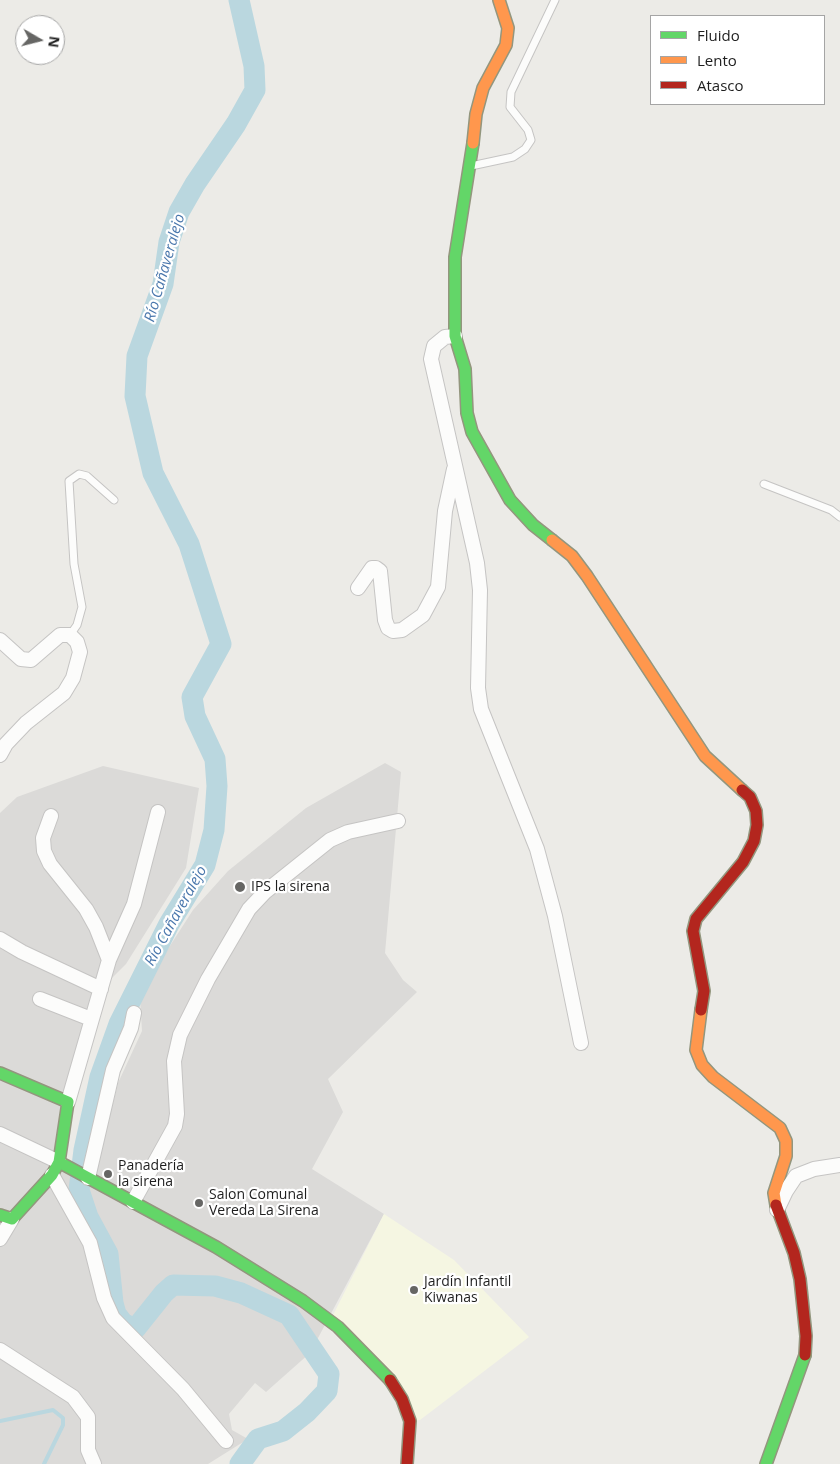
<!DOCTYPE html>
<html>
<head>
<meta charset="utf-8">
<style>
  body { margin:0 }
  #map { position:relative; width:840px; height:1464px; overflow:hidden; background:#ecebe7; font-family:"Open Sans",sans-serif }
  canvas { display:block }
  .legend { position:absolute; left:650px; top:15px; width:175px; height:90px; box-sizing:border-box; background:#fff; border:1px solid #a5a5a5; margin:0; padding:6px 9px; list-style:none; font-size:15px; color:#1e1e1e }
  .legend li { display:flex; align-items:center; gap:10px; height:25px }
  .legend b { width:25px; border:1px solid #a5a5a5 }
  .north { position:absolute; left:15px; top:15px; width:50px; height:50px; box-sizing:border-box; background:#fff; border:1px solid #a5a5a5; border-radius:50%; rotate:98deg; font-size:14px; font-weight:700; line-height:20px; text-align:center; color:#1e1e1e }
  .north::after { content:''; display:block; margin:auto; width:18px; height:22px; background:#666664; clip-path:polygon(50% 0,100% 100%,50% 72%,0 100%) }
</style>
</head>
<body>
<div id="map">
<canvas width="840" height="1464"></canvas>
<ul class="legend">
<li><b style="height:6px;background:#63d668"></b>Fluido</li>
<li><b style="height:6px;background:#ff974d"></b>Lento</li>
<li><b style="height:6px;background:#b3261e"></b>Atasco</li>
</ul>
<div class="north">N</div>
</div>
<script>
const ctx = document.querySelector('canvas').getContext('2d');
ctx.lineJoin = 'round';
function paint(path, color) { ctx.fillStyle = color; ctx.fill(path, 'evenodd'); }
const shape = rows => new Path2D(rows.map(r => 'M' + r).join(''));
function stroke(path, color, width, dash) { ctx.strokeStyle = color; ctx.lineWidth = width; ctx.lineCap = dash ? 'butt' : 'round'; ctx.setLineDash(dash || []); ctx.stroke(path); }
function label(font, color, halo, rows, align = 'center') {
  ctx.font = font + ' "Open Sans",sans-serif'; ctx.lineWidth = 4.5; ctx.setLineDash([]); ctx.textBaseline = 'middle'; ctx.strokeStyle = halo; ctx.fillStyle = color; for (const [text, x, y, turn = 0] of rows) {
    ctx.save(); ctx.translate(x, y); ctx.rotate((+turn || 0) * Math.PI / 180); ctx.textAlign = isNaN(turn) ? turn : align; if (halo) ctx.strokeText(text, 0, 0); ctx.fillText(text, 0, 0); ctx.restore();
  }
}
const residential = shape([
  [385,763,401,772,385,953,403,980,417,992,328,1079,343,1112,312,1169,384,1214,310,1353,266,1392,255,1383,229,1414,232,1430,248,1439,208,1464,0,1464,0,813,17,797,103,766,199,788,186,868,126,964,101,989,59,1162,94,1181,118,1083,142,1031,140,999,157,966,193,910,228,871,306,808]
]);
const education = shape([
  [384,1214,454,1260,529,1337,420,1420,410,1421,402,1399,330,1321]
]);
const stream = shape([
  [0,1421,53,1410,63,1418,63,1425,44,1464]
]);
const river = shape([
  [239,0,254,66,255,90,236,124,195,184,179,212,169,242,163,284,137,356,135,396,153,473,189,544,221,644,192,697,195,716,215,759,217,786,214,830,205,865,169,924,119,1024,100,1077,84,1150,79,1190,88,1217,108,1254,113,1303,116,1314,123,1323,132,1328,136,1328,164,1293,173,1285,215,1286,241,1293,289,1315,329,1374,327,1391,307,1412,283,1431,258,1439,240,1464]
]);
const lane = shape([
  [471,166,513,157,525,149,531,140,528,130,510,107,511,92,555,0],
  [764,484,831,510,840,517],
  [70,635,77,625,82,607,74,564,69,481,79,474,87,476,114,500]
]);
const street = shape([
  [455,336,445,337,434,346,431,359,477,563,480,590,478,688,481,709,537,849,555,916,581,1043],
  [358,588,372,568,376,568,380,571,385,620,388,628,393,631,402,630,423,615,438,587,445,511,454,469],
  [0,640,21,659,31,660,60,635,70,635,77,642,80,652,73,678,64,693,26,723,6,744,0,755],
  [51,816,43,838,44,851,50,864,86,909,96,927,109,960],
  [0,939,22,952,101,989],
  [40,999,91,1019],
  [68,1102,109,960,134,904,158,812],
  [0,1134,59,1162],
  [52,1175,90,1243,104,1298,113,1318,183,1389,226,1441],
  [88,1178,113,1070,131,1028,134,1013],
  [133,1202,175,1126,177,1114,174,1061,180,1035,208,979,249,909,265,892,330,840,348,832,398,821],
  [777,1210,786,1191,796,1176,814,1169,840,1165],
  [0,1239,12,1219],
  [0,1350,73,1397,88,1417,88,1450,94,1464]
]);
const fast = shape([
  [473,143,455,257,455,336,465,369,467,413,472,432,510,500,533,525,552,540],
  [0,1073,68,1102,59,1162,52,1175,12,1219,0,1215],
  [59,1162,216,1247,303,1301,338,1327,390,1380],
  [766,1464,805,1355]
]);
const slow = shape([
  [473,143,476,114,483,88,506,45,508,28,499,0],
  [552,540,572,556,587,576,705,756,742,790],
  [701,1010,696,1050,702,1065,713,1077,780,1128,786,1141,786,1156,774,1193,776,1205]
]);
const jam = shape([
  [701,1010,704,991,693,931,696,919,743,862,754,841,757,825,756,811,750,797,742,790],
  [776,1205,794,1253,800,1279,806,1336,805,1355],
  [390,1380,402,1399,410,1421,407,1464]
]);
const markers = [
  [240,887,6,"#666664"],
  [108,1174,5,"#666664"],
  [199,1203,5,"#666664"],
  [414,1290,5,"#666664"]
];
const poiNames = [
  ["IPS la sirena",251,887],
  ["Panadería",118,1166],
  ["la sirena",118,1182],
  ["Salon Comunal",209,1195],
  ["Vereda La Sirena",209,1211],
  ["Jardín Infantil",424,1282],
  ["Kiwanas",424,1298]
];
const waterNames = [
  ["Río Cañaveralejo",165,268,-74],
  ["Río Cañaveralejo",176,916,-61]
];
paint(residential, '#dbdad8');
paint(education, '#f5f6e2');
stroke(stream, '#bad7df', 4);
stroke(river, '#bad7df', 21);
stroke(lane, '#c5c4c3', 9);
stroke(street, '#c5c4c3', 16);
stroke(fast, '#93967e', 14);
stroke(slow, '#93967e', 14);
stroke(jam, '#93967e', 14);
stroke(lane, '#fcfcfb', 7);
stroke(street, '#fcfcfb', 14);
stroke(fast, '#63d668', 11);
stroke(slow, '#ff974d', 11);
stroke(jam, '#b3261e', 11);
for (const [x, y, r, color] of markers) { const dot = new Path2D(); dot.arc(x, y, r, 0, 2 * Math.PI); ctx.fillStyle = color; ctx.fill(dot); stroke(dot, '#fff', 2); }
label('14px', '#1e1e1e', '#fff', poiNames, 'left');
label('italic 15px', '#4b78ad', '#fff', waterNames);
</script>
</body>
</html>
